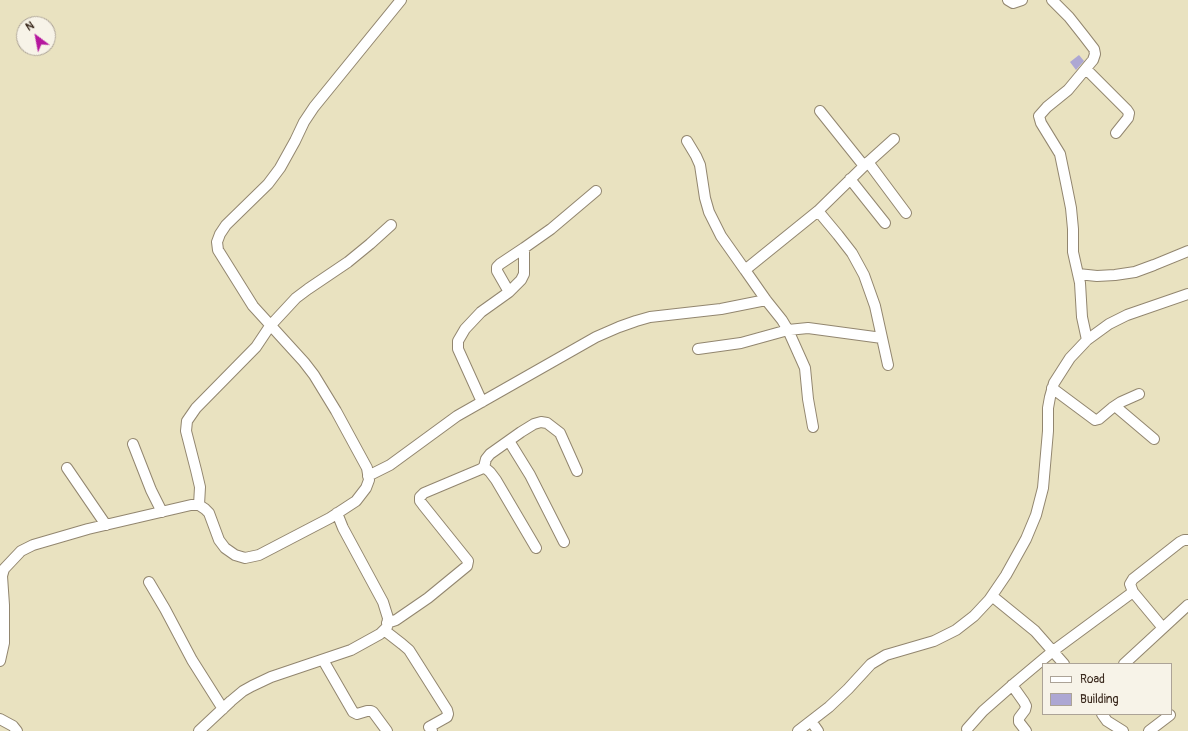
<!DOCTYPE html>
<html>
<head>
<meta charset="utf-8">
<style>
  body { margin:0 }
  #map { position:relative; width:1188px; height:731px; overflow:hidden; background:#e9e2c0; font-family:Pangolin,sans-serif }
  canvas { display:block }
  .legend { position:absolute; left:1042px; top:663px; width:130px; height:52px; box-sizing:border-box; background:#f7f3e8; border:1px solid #aca397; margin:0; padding:5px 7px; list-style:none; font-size:12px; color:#3b2a1e }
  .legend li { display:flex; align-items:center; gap:8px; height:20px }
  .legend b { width:20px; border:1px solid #aca397 }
  .north { position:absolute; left:16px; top:16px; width:40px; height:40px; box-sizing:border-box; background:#f7f3e8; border:1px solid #aca397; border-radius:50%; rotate:328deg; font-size:11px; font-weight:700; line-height:16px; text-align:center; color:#3b2a1e }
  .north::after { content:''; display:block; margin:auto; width:14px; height:18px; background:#b5179e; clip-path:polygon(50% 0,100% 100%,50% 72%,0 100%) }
</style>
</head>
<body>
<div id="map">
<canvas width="1188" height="731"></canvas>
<ul class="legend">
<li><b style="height:5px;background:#fff"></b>Road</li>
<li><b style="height:11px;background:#ada7d3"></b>Building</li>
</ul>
<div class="north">N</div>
</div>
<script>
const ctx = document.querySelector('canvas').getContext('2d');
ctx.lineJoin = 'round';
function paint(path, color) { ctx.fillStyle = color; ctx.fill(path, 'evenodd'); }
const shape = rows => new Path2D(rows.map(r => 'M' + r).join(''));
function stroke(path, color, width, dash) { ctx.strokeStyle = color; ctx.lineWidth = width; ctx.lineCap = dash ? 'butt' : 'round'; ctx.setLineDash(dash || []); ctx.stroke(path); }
const building = shape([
  [1079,55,1084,61,1076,70,1070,62]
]);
const minor = shape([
  [1008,0,1013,3,1022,0],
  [1052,0,1069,17,1084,36,1094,49,1095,54,1093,60,1068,90,1047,107,1039,116,1041,123,1060,154,1066,183,1071,208,1073,229,1073,252,1080,283,1082,317,1087,340],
  [1086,69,1127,110,1129,113,1128,118,1116,133],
  [820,111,864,166],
  [687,141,696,156,700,165,705,198,709,212,721,236,745,270],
  [868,162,906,213],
  [850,179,885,223],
  [818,211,838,235,852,253,864,275,875,306,888,365],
  [1078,274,1097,276,1115,275,1135,272,1154,265,1188,251],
  [509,292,497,271,497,267,500,264,524,248,551,229,596,191],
  [698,349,741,343,788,330,808,328,882,338],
  [1052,388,1095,420,1099,419,1112,408,1121,402,1139,394],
  [482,402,458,349,458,341,465,329,481,312,509,292,521,280,524,274,524,248],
  [1115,406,1154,439],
  [813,427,808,399,805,368,801,359,788,330,782,320,766,300,745,270,818,211,864,166,894,139],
  [509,441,530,475,564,542],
  [133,444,151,490,162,512],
  [484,467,490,472,496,480,536,548],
  [67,468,106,525],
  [368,476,390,465,457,416,596,337,619,327,636,321,650,317,721,309,766,300],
  [199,505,200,487,196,470,186,431,187,421,196,408,256,347,270,326,296,298,308,289,348,262,370,244,391,225],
  [149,582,165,609,192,660,223,709],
  [1133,592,1163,628],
  [992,596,1035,631,1064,664],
  [387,623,396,620,428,598,467,566,468,561,423,505,420,501,420,497,424,493,481,469,484,467,486,459,490,454,521,432,534,424,541,422,547,423,560,433,577,471],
  [384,630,402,644,409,650,447,710,448,714,447,717,429,727,432,731],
  [323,660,353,712,357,714,367,711,371,711,373,712,387,731],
  [0,661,4,643,4,605,2,576,4,569,21,551,33,545,88,529,191,505,199,505,205,509,209,513,219,540,225,548,235,555,245,558,259,555,330,518,356,501,366,488,369,480,367,468,336,411,314,375,304,362,253,306,218,250,217,242,220,234,226,225,268,184,280,168,295,141,304,122,314,107,401,0],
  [1124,664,1188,605],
  [1012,685,1024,702,1026,706,1025,710,1019,718,1019,722,1026,731],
  [1102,714,1107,721,1123,731],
  [0,719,13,726,17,731],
  [811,721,818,731],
  [967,729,983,711,1016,682,1053,651,1133,592,1130,584,1133,579,1180,542,1184,540,1188,540],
  [199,731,231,701,243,691,252,686,271,677,351,650,380,634,387,627,388,618,383,602,343,528,337,513],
  [798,731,829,707,848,689,871,664,886,655,934,641,956,630,974,616,989,600,1006,575,1026,539,1036,515,1043,488,1048,431,1048,408,1050,397,1054,383,1070,358,1087,340,1109,324,1127,315,1188,294],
  [1149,731,1170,715]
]);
paint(building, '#ada7d3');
stroke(minor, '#92866f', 12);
stroke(minor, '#fff', 10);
</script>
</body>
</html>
